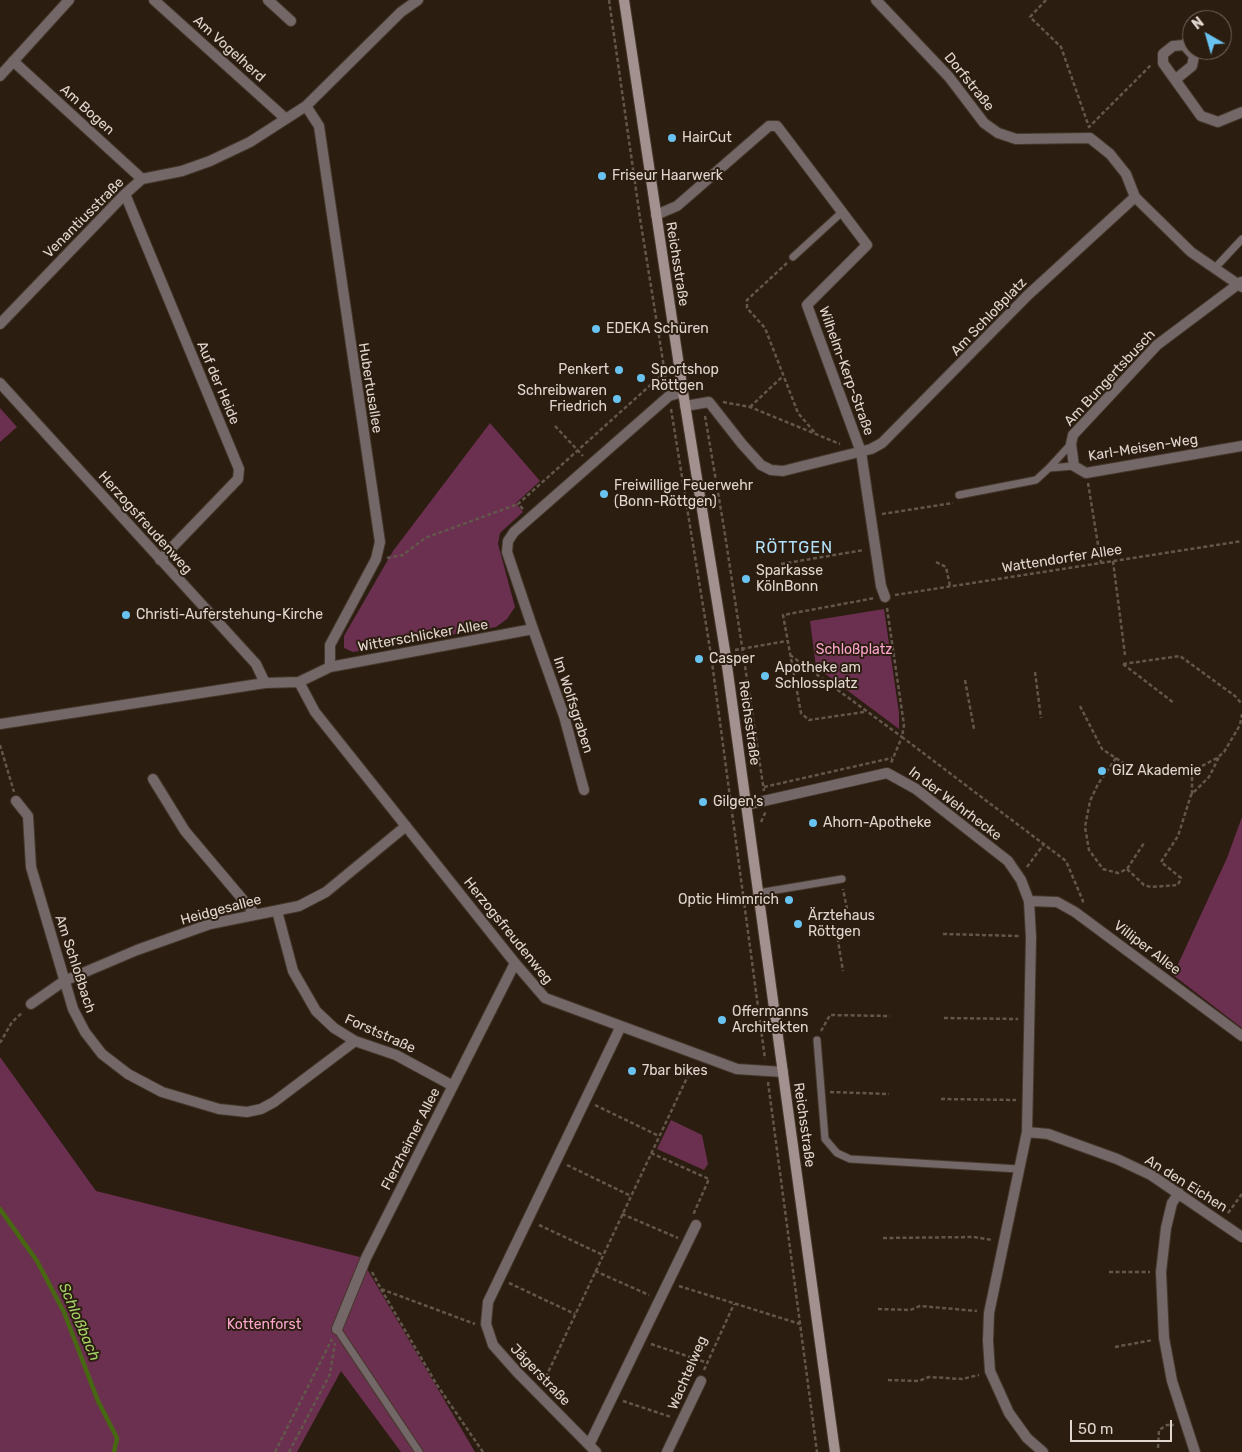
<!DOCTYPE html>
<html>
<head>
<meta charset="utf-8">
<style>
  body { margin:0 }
  #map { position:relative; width:1242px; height:1452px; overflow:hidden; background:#2c1d11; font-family:Rubik,sans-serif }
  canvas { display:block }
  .north { position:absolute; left:1182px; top:10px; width:50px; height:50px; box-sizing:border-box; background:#2c1d11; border:1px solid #74675d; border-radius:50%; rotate:322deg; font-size:14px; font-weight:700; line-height:20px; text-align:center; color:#e0d6ce }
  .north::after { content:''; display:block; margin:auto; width:18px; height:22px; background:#69c3f1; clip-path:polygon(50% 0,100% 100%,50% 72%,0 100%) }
  .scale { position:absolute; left:1070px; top:1420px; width:102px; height:22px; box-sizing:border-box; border:2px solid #e0d6ce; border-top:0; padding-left:6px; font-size:15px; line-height:18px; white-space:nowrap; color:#e0d6ce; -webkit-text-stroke:4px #2c1d11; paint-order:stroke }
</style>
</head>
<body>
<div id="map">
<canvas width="1242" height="1452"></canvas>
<div class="north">N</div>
<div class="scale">50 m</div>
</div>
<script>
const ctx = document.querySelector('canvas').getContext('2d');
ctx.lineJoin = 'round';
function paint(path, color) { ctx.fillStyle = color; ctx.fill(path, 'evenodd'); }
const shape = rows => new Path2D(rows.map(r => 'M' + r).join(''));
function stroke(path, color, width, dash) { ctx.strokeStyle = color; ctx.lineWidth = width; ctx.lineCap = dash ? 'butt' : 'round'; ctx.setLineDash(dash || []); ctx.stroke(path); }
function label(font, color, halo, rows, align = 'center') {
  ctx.font = font + ' Rubik,sans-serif'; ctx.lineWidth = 4; ctx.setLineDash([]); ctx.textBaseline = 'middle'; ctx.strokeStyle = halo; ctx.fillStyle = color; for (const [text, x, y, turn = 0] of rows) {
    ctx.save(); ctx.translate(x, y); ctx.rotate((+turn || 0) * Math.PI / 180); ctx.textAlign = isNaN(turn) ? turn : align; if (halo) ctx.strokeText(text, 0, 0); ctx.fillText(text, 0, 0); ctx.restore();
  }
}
const green = shape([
  [0,408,17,427,0,442],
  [490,423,540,481,516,503,523,512,500,533,498,544,515,607,507,619,496,627,353,652,344,648,344,636,393,551],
  [884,609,899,713,899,729,816,667,810,621],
  [1242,817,1242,1028,1173,975,1227,858],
  [0,1057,96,1191,360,1257,475,1452,401,1452,341,1371,297,1452,0,1452],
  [671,1120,702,1135,708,1164,704,1170,657,1149]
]);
const stream = shape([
  [0,1209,37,1261,64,1312,98,1401,117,1438,114,1452]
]);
const path = shape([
  [609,0,640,218,667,386],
  [1046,0,1030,17,1061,47,1089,127,1151,65],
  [787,263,747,300,747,308,765,328,798,413,816,434],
  [723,402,750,407,840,444],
  [750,407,783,376],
  [671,409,711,655,765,1059],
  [705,416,724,528,764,791],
  [555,426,583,456],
  [1088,483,1101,563],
  [523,509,518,504,665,372],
  [882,514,953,503],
  [387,558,403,555,425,538,518,504],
  [1113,561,1125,655],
  [936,562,946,567,950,586],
  [781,564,864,550],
  [895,595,1242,541],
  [887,608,904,725,902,737,1066,861,1083,901,1081,903],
  [735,650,787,641],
  [790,655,902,737,891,763],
  [1123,664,1180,656,1235,696,1242,704],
  [1123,664,1174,703],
  [1035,672,1041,718],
  [965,680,974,729],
  [1080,706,1102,749,1131,768],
  [864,712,809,720,801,713,783,615,875,598],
  [0,745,14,792],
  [1116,758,1098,784,1090,801,1085,827,1089,850,1103,869,1118,873,1127,869,1144,843],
  [764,787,892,758],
  [1192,794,1192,776,1198,768,1217,758,1224,752,1240,725,1242,714],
  [761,822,766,811],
  [1027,867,1044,844],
  [1127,869,1144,885,1151,887,1178,885,1181,878,1161,862,1178,836,1191,795,1209,777,1220,755],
  [827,916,848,914,843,889],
  [828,931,837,935,843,971],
  [943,934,1019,936],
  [944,1018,1018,1019],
  [821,1031,830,1015,890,1016],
  [0,1043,12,1022,23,1012],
  [768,1082,817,1452],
  [830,1092,889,1094],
  [941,1099,1016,1100],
  [595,1105,659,1136],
  [651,1153,709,1179,693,1215],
  [567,1165,631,1196],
  [1228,1213,1242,1194],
  [622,1214,678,1238],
  [539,1225,603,1255],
  [883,1238,974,1237,992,1240],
  [595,1271,649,1295],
  [372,1272,381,1289,475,1324],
  [1109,1272,1150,1272],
  [509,1283,575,1314],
  [679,1286,800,1324],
  [381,1289,437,1385,483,1452],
  [878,1309,910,1310,920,1306,977,1311],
  [651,1344,705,1362],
  [1115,1347,1153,1340],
  [704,1370,734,1304],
  [888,1380,919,1381,929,1377,962,1379,979,1375],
  [543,1383,693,1065],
  [623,1401,671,1417],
  [1158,1448,1159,1430,1167,1425,1174,1425],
  [275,1452,332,1339],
  [289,1452,330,1374,335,1343]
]);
const service = shape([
  [793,257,841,213],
  [1215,268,1242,239],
  [1049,468,1071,444],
  [959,495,1036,480,1049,468,1074,466],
  [758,893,842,879],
  [817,1040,825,1139,837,1153,850,1159,1019,1169],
  [337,1329,419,1452]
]);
const minor = shape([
  [154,0,286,119],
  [268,0,291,21],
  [876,0,949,77,984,123,998,133,1016,139,1090,138,1110,154,1126,174,1135,197,1191,252,1242,287],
  [13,61,142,179],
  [0,76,69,0],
  [1176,79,1192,66,1194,56,1184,45,1173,46,1163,54,1163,63,1201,116,1218,122,1242,112],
  [306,106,319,126,380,542,376,559,330,645,330,667],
  [125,194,239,469,238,479,160,560],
  [656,215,677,206,769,126,777,126,867,245,807,305,861,452,881,586,885,597],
  [1241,282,1157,345,1073,435,1071,444,1074,466,1086,473,1242,446],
  [0,324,125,194,142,179,182,171,210,161,250,142,306,106,401,12,418,0],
  [0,383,256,664,265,683],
  [685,406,709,402,742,444,761,465,771,470,783,471,871,449,882,443,1028,295,1135,197],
  [533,629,564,716,584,790],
  [299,682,315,712,515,963,545,998,737,1069,783,1072],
  [0,724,265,683,299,682,330,667,533,629,507,552,508,541,514,532,669,396,683,392],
  [153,779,185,831,255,914],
  [16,801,28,816,31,867,73,1009,85,1032,102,1054,128,1074,162,1092,219,1109,247,1112,261,1109,274,1102,355,1041],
  [746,805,887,773,916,789,1008,861,1021,880,1029,901,1031,937,1027,1132,989,1313,988,1341,990,1371,1009,1413,1027,1438,1043,1452],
  [1029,901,1057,902,1075,912,1242,1036],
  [277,911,293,971,316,1011,334,1028,355,1041,396,1055,453,1086],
  [31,1004,64,981,137,950,210,924,299,906,326,892,406,826],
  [1027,1132,1048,1134,1117,1159,1151,1175,1242,1237],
  [1179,1193,1172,1203,1166,1228,1161,1272,1164,1338,1172,1381,1195,1452],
  [337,1329,366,1258,515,963],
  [589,1445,696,1225],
  [596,1452,517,1372,493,1345,486,1324,488,1302,621,1026],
  [667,1452,701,1381]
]);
const secondary = shape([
  [624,0,683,392,725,651,835,1452]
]);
const markers = [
  [672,138,5,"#69c3f1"],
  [602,176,5,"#69c3f1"],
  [596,329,5,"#69c3f1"],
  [619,370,5,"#69c3f1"],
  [641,378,5,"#69c3f1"],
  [617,399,5,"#69c3f1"],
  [604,494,5,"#69c3f1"],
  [746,579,5,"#69c3f1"],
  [126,615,5,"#69c3f1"],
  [699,659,5,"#69c3f1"],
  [765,676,5,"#69c3f1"],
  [1102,771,5,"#69c3f1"],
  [703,802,5,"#69c3f1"],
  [813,823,5,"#69c3f1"],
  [789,900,5,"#69c3f1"],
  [798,924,5,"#69c3f1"],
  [722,1020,5,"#69c3f1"],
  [632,1071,5,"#69c3f1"]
];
const streetNames = [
  ["Am Vogelherd",229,49,42],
  ["Dorfstraße",969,82,51],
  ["Am Bogen",87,110,42],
  ["Venantiusstraße",84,218,-45],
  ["Reichsstraße",677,264,81],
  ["Am Schloßplatz",989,317,-46],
  ["Wilhelm-Kerp-Straße",846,371,70],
  ["Am Bungertsbusch",1110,378,-47],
  ["Auf der Heide",218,383,67],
  ["Hubertusallee",370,388,81],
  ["Karl-Meisen-Weg",1143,448,-9],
  ["Herzogsfreudenweg",145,523,48],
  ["Wattendorfer Allee",1062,559,-9],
  ["Witterschlicker Allee",423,636,-10],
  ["Im Wolfsgraben",573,705,72],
  ["Reichsstraße",749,723,82],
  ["In der Wehrhecke",955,804,37],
  ["Heidgesallee",221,910,-15],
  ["Herzogsfreudenweg",508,931,51],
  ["Villiper Allee",1147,948,37],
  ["Am Schloßbach",75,964,72],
  ["Forststraße",380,1034,24],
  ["Reichsstraße",804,1125,82],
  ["Flerzheimer Allee",411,1139,-63],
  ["An den Eichen",1186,1184,32],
  ["Wachtelweg",688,1373,-67],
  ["Jägerstraße",540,1375,46]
];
const poiNames = [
  ["HairCut",682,138],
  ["Friseur Haarwerk",612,176],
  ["EDEKA Schüren",606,329],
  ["Penkert",609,370,"right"],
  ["Sportshop",651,370],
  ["Röttgen",651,386],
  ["Schreibwaren",607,391,"right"],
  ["Friedrich",607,407,"right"],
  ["Freiwillige Feuerwehr",614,486],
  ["(Bonn-Röttgen)",614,502],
  ["Sparkasse",756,571],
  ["KölnBonn",756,587],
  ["Christi-Auferstehung-Kirche",136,615],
  ["Casper",709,659],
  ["Apotheke am",775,668],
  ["Schlossplatz",775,684],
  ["GIZ Akademie",1112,771],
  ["Gilgen's",713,802],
  ["Ahorn-Apotheke",823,823],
  ["Optic Himmrich",779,900,"right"],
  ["Ärztehaus",808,916],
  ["Röttgen",808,932],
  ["Offermanns",732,1012],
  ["Architekten",732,1028],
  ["7bar bikes",642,1071]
];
const parkNames = [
  ["Schloßplatz",854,650],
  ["Kottenforst",264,1325]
];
const waterNames = [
  ["Schloßbach",79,1322,67]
];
const quarterNames = [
  ["RÖTTGEN",794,548]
];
paint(green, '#6b2f4f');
stroke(stream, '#486712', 4.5);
stroke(service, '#45372b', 9);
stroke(minor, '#45372b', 12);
stroke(secondary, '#45372b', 12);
stroke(path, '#63564b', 2.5, [4, 2.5]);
stroke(service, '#736867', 7);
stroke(minor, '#736867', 10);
stroke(secondary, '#a3918f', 10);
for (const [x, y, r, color] of markers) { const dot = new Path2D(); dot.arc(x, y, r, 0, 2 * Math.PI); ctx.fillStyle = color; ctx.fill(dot); stroke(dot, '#2c1d11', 2); }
label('14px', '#e0d6ce', '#2c1d11', streetNames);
label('14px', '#e0d6ce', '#2c1d11', poiNames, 'left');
label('14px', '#fda5cf', '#2c1d11', parkNames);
label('italic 15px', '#a5d268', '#2c1d11', waterNames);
ctx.letterSpacing = '1px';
label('16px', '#b2e1fa', '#2c1d11', quarterNames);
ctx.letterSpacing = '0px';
</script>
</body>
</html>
